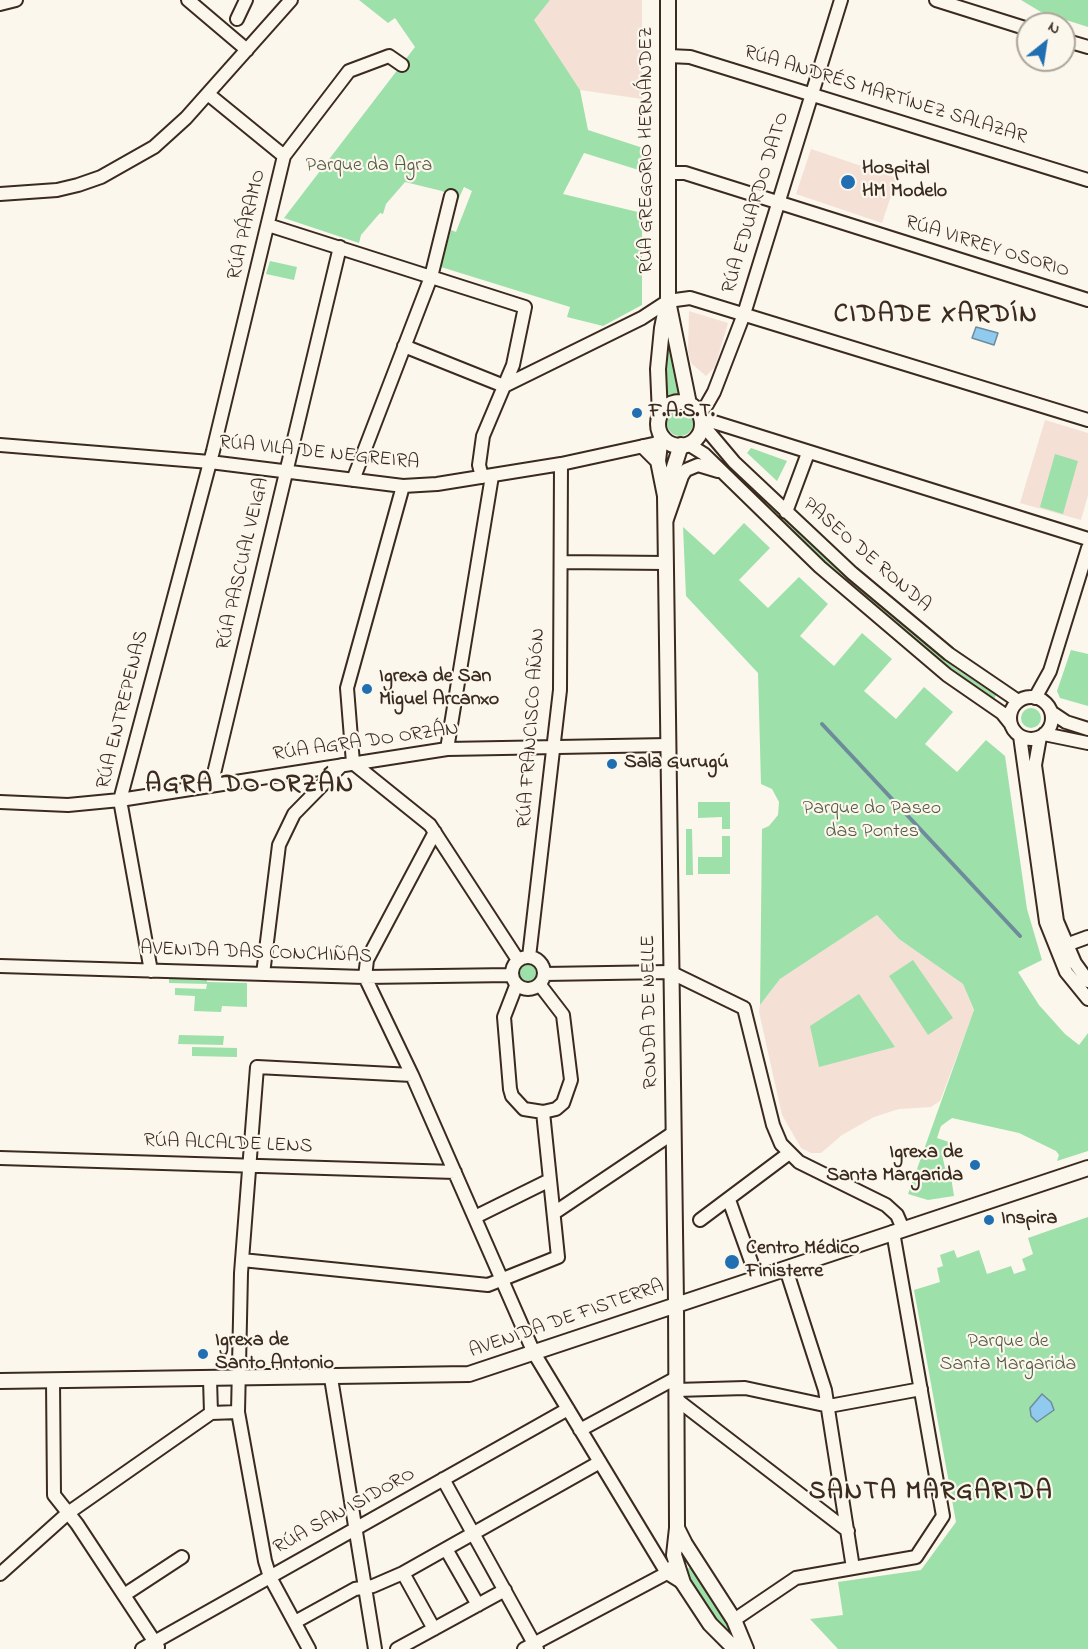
<!DOCTYPE html>
<html>
<head>
<meta charset="utf-8">
<style>
  body { margin:0 }
  #map { position:relative; width:1088px; height:1649px; overflow:hidden; background:#fbf7ec; font-family:"Indie Flower",sans-serif }
  canvas { display:block }
  .north { position:absolute; left:1016px; top:12px; width:60px; height:60px; box-sizing:border-box; background:#fbf7ec; border:2px solid #aea59a; border-radius:50%; rotate:30deg; font-size:16px; font-weight:700; line-height:24px; text-align:center; color:#3b2a1e }
  .north::after { content:''; display:block; margin:auto; width:21px; height:27px; background:#1f6fb2; clip-path:polygon(50% 0,100% 100%,50% 72%,0 100%) }
</style>
</head>
<body>
<div id="map">
<canvas width="1088" height="1649"></canvas>
<div class="north">N</div>
</div>
<script>
const ctx = document.querySelector('canvas').getContext('2d');
ctx.lineJoin = 'round';
function paint(path, color) { ctx.fillStyle = color; ctx.fill(path, 'evenodd'); }
const shape = rows => new Path2D(rows.map(r => 'M' + r).join(''));
function stroke(path, color, width, dash) { ctx.strokeStyle = color; ctx.lineWidth = width; ctx.lineCap = dash ? 'butt' : 'round'; ctx.setLineDash(dash || []); ctx.stroke(path); }
function label(font, color, halo, rows, align = 'center') {
  ctx.font = font + ' "Indie Flower",sans-serif'; ctx.lineWidth = 4.5; ctx.setLineDash([]); ctx.textBaseline = 'middle'; ctx.strokeStyle = halo; ctx.fillStyle = color; for (const [text, x, y, turn = 0] of rows) {
    ctx.save(); ctx.translate(x, y); ctx.rotate((+turn || 0) * Math.PI / 180); ctx.textAlign = isNaN(turn) ? turn : align; if (halo) ctx.strokeText(text, 0, 0); ctx.fillText(text, 0, 0); ctx.restore();
  }
}
const built = shape([
  [550,0,642,0,642,99,580,90,533,20],
  [811,149,897,178,882,223,796,194],
  [689,311,728,323,715,367,706,376,691,363,688,351],
  [1045,420,1088,433,1088,495,1081,520,1020,503],
  [877,915,899,939,963,984,974,1011,940,1101,931,1107,899,1109,874,1117,842,1135,821,1153,811,1153,801,1148,782,1115,759,1012,760,1005,780,979]
]);
const green = shape([
  [359,0,550,0,534,20,580,90,588,130,643,148,642,171,584,153,563,194,642,213,642,305,603,326,567,317,570,307,441,267,451,230,456,232,472,191,464,187,458,200,442,191,405,182,386,204,383,214,380,213,361,235,359,243,284,218,415,47,395,18,388,23],
  [1021,0,1088,0,1088,27,1041,12],
  [270,261,297,267,294,280,266,274],
  [669,313,682,393,667,395,665,359],
  '667 423a13 13 0 1 1 26 0a13 13 0 1 1-26 0Z',
  [751,448,787,461,777,481,747,453],
  [1055,454,1078,461,1063,514,1040,507],
  [735,469,805,539,862,589,955,668,996,695,994,699,953,672,824,562,731,472],
  [744,523,770,548,739,580,768,608,799,577,828,604,800,636,834,666,862,633,892,659,864,691,896,719,924,687,953,712,925,744,957,772,986,740,1005,756,1027,909,1042,960,1018,972,1039,1005,1065,1034,1079,1045,1088,1033,1088,1151,1057,1161,1059,1155,1056,1151,1019,1133,952,1118,941,1126,937,1138,952,1143,945,1149,943,1159,945,1168,950,1171,954,1196,928,1200,908,1194,974,1010,963,984,899,939,877,915,780,979,760,1005,762,829,769,826,778,815,779,802,772,789,761,784,758,673,686,596,683,527,714,555],
  [1071,650,1088,654,1088,706,1060,698,1057,691],
  '1021 718a10 10 0 1 1 20 0a10 10 0 1 1-20 0Z',
  [698,802,730,802,730,829,722,829,722,817,698,818],
  [686,829,692,829,693,875,686,875],
  [722,836,730,836,730,874,698,874,698,857,722,857],
  [913,960,953,1018,928,1035,889,976],
  '519 973a9 9 0 1 1 18 0a9 9 0 1 1-18 0Z',
  [169,976,207,977,207,982,247,983,247,1007,222,1006,221,1012,194,1011,195,996,175,995,175,988,206,989,207,984,169,983],
  [859,994,895,1047,819,1067,810,1026],
  [179,1035,224,1036,223,1045,178,1044],
  [192,1047,237,1048,237,1057,192,1056],
  [1088,1217,1088,1649,838,1649,810,1619,843,1615,838,1582,921,1570,956,1522,914,1290,940,1282,937,1268,943,1266,940,1255,954,1250,957,1258,979,1250,987,1274,1011,1266,1014,1274,1026,1270,1022,1259,1033,1254,1028,1238],
  [691,1567,733,1631,726,1635,685,1570]
]);
const water = shape([
  [976,327,998,333,994,345,972,338,976,327],
  [1042,1394,1051,1402,1054,1410,1037,1422,1031,1416,1030,1408,1042,1394]
]);
const stream = shape([
  [822,724,1020,936]
]);
const minor = shape([
  [188,0,247,50],
  [936,0,1028,29],
  [0,4,16,0],
  [237,19,246,0],
  [1064,40,1088,47],
  [669,56,690,57,1088,180],
  [208,94,284,156],
  [668,173,685,173,1088,300],
  [0,194,57,190,78,185,101,177,154,147,186,118,291,0],
  [268,225,525,307,513,365,483,436,479,465,482,477],
  [404,346,504,386,642,318,668,301,690,298,1088,420],
  [699,412,706,406,714,392,744,314,841,0],
  [701,418,1088,539],
  [702,424,734,462,852,573,949,654,1018,701],
  [688,444,704,454,820,567,947,675,1002,713,1010,723],
  [0,445,210,462,403,486,437,484,561,464,653,444],
  [353,480,431,277,451,196],
  [403,486,347,688,353,763,430,825,518,960],
  [786,512,808,453],
  [667,519,682,476,686,470,698,465,718,471],
  [562,562,666,563],
  '1010 718a21 21 0 1 1 42 0a21 21 0 1 1-42 0Z',
  [1035,698,1050,671,1088,548],
  [1051,712,1066,722,1088,729],
  [1044,734,1088,743],
  [1020,736,1046,922,1066,972,1088,999],
  [1040,737,1035,765,1057,921,1075,963,1088,981],
  [447,749,492,476],
  [211,786,340,247],
  [0,802,68,805,120,800,447,749,668,745],
  [435,832,367,960,365,977,412,1075,534,1353,667,1573,683,1583],
  [1066,945,1088,937],
  '512 973a16 16 0 1 1 32 0a16 16 0 1 1-32 0Z',
  [529,957,560,690,561,464],
  [0,966,365,977,511,975],
  [151,971,120,800,213,451,284,156,349,71,389,56,402,65],
  [263,974,279,845,294,814,342,765],
  [544,974,670,972,744,1008,773,1125,781,1144,799,1162,886,1205,897,1215,903,1229],
  [516,986,504,1017,510,1089,512,1096,524,1109,543,1112,556,1109,563,1103,571,1080,563,1015,540,985],
  [0,1158,455,1172],
  [729,1200,757,1278],
  [554,1213,673,1133],
  [475,1217,550,1180],
  [700,1220,788,1154],
  [242,1260,488,1285,558,1257,543,1112],
  [786,1269,825,1390,853,1568],
  [331,1378,375,1649],
  [210,1379,211,1413,238,1412,241,1273,257,1067,412,1075],
  [53,1381,54,1495,77,1524,158,1647],
  [676,1390,745,1388,829,1406,921,1389],
  [676,1399,848,1531],
  [238,1412,265,1561,270,1577,309,1649],
  [580,1430,676,1378],
  [443,1479,537,1649],
  [446,1549,478,1605],
  [403,1573,434,1629],
  [0,1574,68,1513,211,1413],
  [124,1595,182,1557],
  [734,1620,796,1578,916,1557,943,1516,893,1232],
  [295,1622,355,1589,373,1586,403,1573,600,1462],
  [142,1649,568,1409],
  [397,1649,505,1590],
  [524,1649,667,1573,672,1567]
]);
const tertiary = shape([
  [668,0,668,301,689,404],
  '658 424a22 22 0 1 1 44 0a22 22 0 1 1-44 0Z',
  [660,415,658,369,662,328,667,303],
  [661,435,658,461,665,496,676,1303,677,1528,674,1555,683,1583,710,1624,735,1649],
  [644,447,658,461],
  [666,492,681,445],
  [0,1381,469,1374,1088,1168],
  [677,1528,685,1544,734,1620,746,1649]
]);
const markers = [
  [848,182,8,"#1f6fb2"],
  [637,413,6,"#1f6fb2"],
  [367,689,6,"#1f6fb2"],
  [612,764,6,"#1f6fb2"],
  [975,1165,6,"#1f6fb2"],
  [989,1220,6,"#1f6fb2"],
  [732,1262,8,"#1f6fb2"],
  [203,1354,6,"#1f6fb2"]
];
const streetNames = [
  ["RÚA ANDRÉS MARTÍNEZ SALAZAR",885,96,17],
  ["RÚA GREGORIO HERNÁNDEZ",648,150,-90],
  ["RÚA EDUARDO DATO",757,203,-73],
  ["RÚA PÁRAMO",248,225,-77],
  ["RÚA VIRREY OSORIO",987,248,17],
  ["RÚA VILA DE NEGREIRA",319,454,6],
  ["PASEO DE RONDA",866,556,41],
  ["RÚA PASCUAL VEIGA",244,564,-77],
  ["RÚA ENTREPENAS",124,710,-76],
  ["RÚA FRANCISCO AÑÓN",533,728,-86],
  ["RÚA AGRA DO ORZÁN",366,743,-8],
  ["AVENIDA DAS CONCHIÑAS",256,954,2],
  ["RONDA DE NELLE",651,1012,-91],
  ["RÚA ALCALDE LENS",228,1145,2],
  ["AVENIDA DE FISTERRA",567,1320,-19],
  ["RÚA SAN ISIDORO",345,1512,-29]
];
const parkNames = [
  ["Parque da Agra",369,167],
  ["Parque do Paseo",872,810],
  ["das Pontes",872,833],
  ["Parque de",1008,1343],
  ["Santa Margarida",1008,1366]
];
const poiNames = [
  ["Hospital",862,170],
  ["HM Modelo",862,193],
  ["F.A.S.T.",649,413],
  ["Igrexa de San",379,678],
  ["Miguel Arcanxo",379,701],
  ["Sala Gurugú",624,764],
  ["Igrexa de",963,1154,"right"],
  ["Santa Margarida",963,1177,"right"],
  ["Inspira",1001,1220],
  ["Centro Médico",746,1250],
  ["Finisterre",746,1273],
  ["Igrexa de",215,1342],
  ["Santo Antonio",215,1365]
];
const districtNames = [
  ["CIDADE XARDÍN",936,317],
  ["AGRA DO ORZÁN",250,787],
  ["SANTA MARGARIDA",931,1494]
];
paint(built, '#f5e0d6');
paint(green, '#9de0aa');
paint(water, '#90cbef');
stroke(water, '#6e8b9b', 1.5);
stroke(stream, '#6e8b9b', 4);
stroke(minor, '#3b2a1e', 16);
stroke(tertiary, '#3b2a1e', 18);
stroke(minor, '#fbf7ec', 12);
stroke(tertiary, '#fbf7ec', 14);
for (const [x, y, r, color] of markers) { const dot = new Path2D(); dot.arc(x, y, r, 0, 2 * Math.PI); ctx.fillStyle = color; ctx.fill(dot); stroke(dot, '#fbf7ec', 2); }
label('20px', '#3b2a1e', '#fbf7ec', streetNames);
label('20px', '#545841', '#fbf7ec', parkNames);
label('bold 20px', '#3b2a1e', '#fbf7ec', poiNames, 'left');
ctx.letterSpacing = '1.5px';
label('bold 26px', '#3b2a1e', '#fbf7ec', districtNames);
ctx.letterSpacing = '0px';
</script>
</body>
</html>
